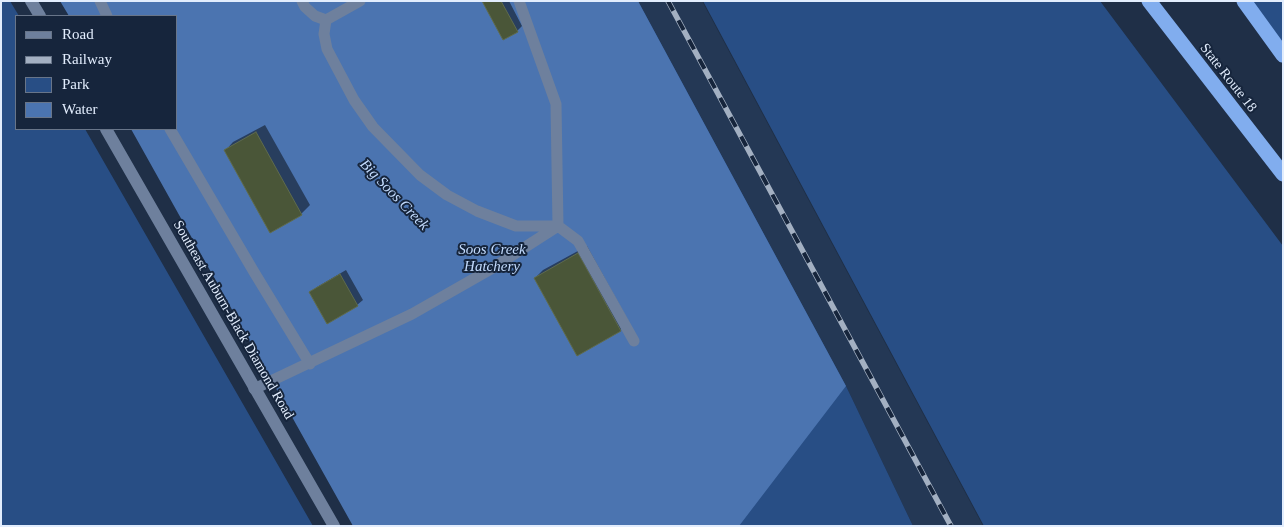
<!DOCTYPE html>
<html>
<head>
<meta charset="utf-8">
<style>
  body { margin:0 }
  #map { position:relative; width:1284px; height:527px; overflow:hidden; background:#1f2f47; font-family:"Times New Roman",serif }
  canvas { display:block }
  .frame { position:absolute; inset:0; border:2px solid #e2edfd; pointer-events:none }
  .legend { position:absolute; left:15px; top:15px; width:162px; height:115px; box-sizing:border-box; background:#16253c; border:1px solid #687589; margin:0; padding:6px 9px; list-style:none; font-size:15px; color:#e2edfd }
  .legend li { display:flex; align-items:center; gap:10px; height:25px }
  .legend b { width:25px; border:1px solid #687589 }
</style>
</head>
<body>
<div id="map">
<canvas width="1284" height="527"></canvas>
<div class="frame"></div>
<ul class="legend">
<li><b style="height:6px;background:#6e809d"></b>Road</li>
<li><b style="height:6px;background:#a3b0c2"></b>Railway</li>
<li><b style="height:14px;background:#284e85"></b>Park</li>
<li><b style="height:14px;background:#4b74b0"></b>Water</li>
</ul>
</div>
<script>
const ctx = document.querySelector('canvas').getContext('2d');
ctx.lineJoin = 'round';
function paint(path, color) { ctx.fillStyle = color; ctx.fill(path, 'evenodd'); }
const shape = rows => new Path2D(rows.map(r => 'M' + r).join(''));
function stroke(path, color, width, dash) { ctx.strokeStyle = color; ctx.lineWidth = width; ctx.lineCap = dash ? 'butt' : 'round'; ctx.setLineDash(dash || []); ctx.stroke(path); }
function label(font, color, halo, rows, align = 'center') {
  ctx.font = font + ' "Times New Roman",serif'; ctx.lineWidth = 4; ctx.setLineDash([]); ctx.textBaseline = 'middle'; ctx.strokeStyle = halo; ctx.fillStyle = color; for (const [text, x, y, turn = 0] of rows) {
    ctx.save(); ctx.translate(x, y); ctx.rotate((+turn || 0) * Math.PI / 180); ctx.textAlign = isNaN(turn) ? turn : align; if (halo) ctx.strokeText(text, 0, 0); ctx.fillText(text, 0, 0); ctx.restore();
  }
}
const built = shape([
  [638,1,702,1,983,526,913,526,846,386]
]);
const green = shape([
  [1,1,10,1,19,16,16,16,16,129,85,129,313,526,1,526],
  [638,1,846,386,913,526,639,526],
  [703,1,1100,1,1283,246,1283,526,984,526],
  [1250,1,1283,1,1283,44]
]);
const water = shape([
  [60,1,638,1,846,386,739,526,353,526,131,129,176,129,176,16,69,16]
]);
const shadow = shape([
  [483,1,509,1,522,26,517,31],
  [265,125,310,205,301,214,270,231,225,151,233,142],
  [587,246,629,322,620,330,535,278,543,270],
  [346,270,363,300,357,305,311,292,317,287]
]);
const building = shape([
  [482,1,501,1,518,32,503,40,482,1],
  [256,132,302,215,270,233,224,150,256,132],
  [578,253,621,331,577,356,534,278,578,253],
  [340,274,358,306,327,324,309,292,340,274]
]);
const lane = shape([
  [100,1,107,16],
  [302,1,305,7,315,16,326,20],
  [360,1,326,20,324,34,327,49,354,100,373,127,420,175,447,195,477,211,516,226,558,226,578,241,634,341],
  [519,1,556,104,558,226],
  [170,129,254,272,310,364],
  [254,389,412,314,491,269,558,226]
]);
const secondary = shape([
  [31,1,40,16],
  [106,129,334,526]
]);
const highway = shape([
  [1149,1,1283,174],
  [1244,1,1283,55]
]);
const rail = shape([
  [668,1,951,526]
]);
const streetNames = [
  ["State Route 18",1228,78,52],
  ["Southeast Auburn-Black Diamond Road",233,320,60]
];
const waterNames = [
  ["Big Soos Creek",394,195,46],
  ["Soos Creek",492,250],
  ["Hatchery",492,267]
];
paint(built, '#243855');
paint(green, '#284e85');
paint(water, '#4b74b0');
paint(shadow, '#0007');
paint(building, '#4a5638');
stroke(building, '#5f6b4d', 1);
stroke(lane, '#6e809d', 11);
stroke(secondary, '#6e809d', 12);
stroke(highway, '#81adee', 15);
stroke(rail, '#a3b0c2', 5.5);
stroke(rail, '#16253c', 4, [11]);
label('14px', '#e2edfd', '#16253c', streetNames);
label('italic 15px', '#c3dbfd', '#16253c', waterNames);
</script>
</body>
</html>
